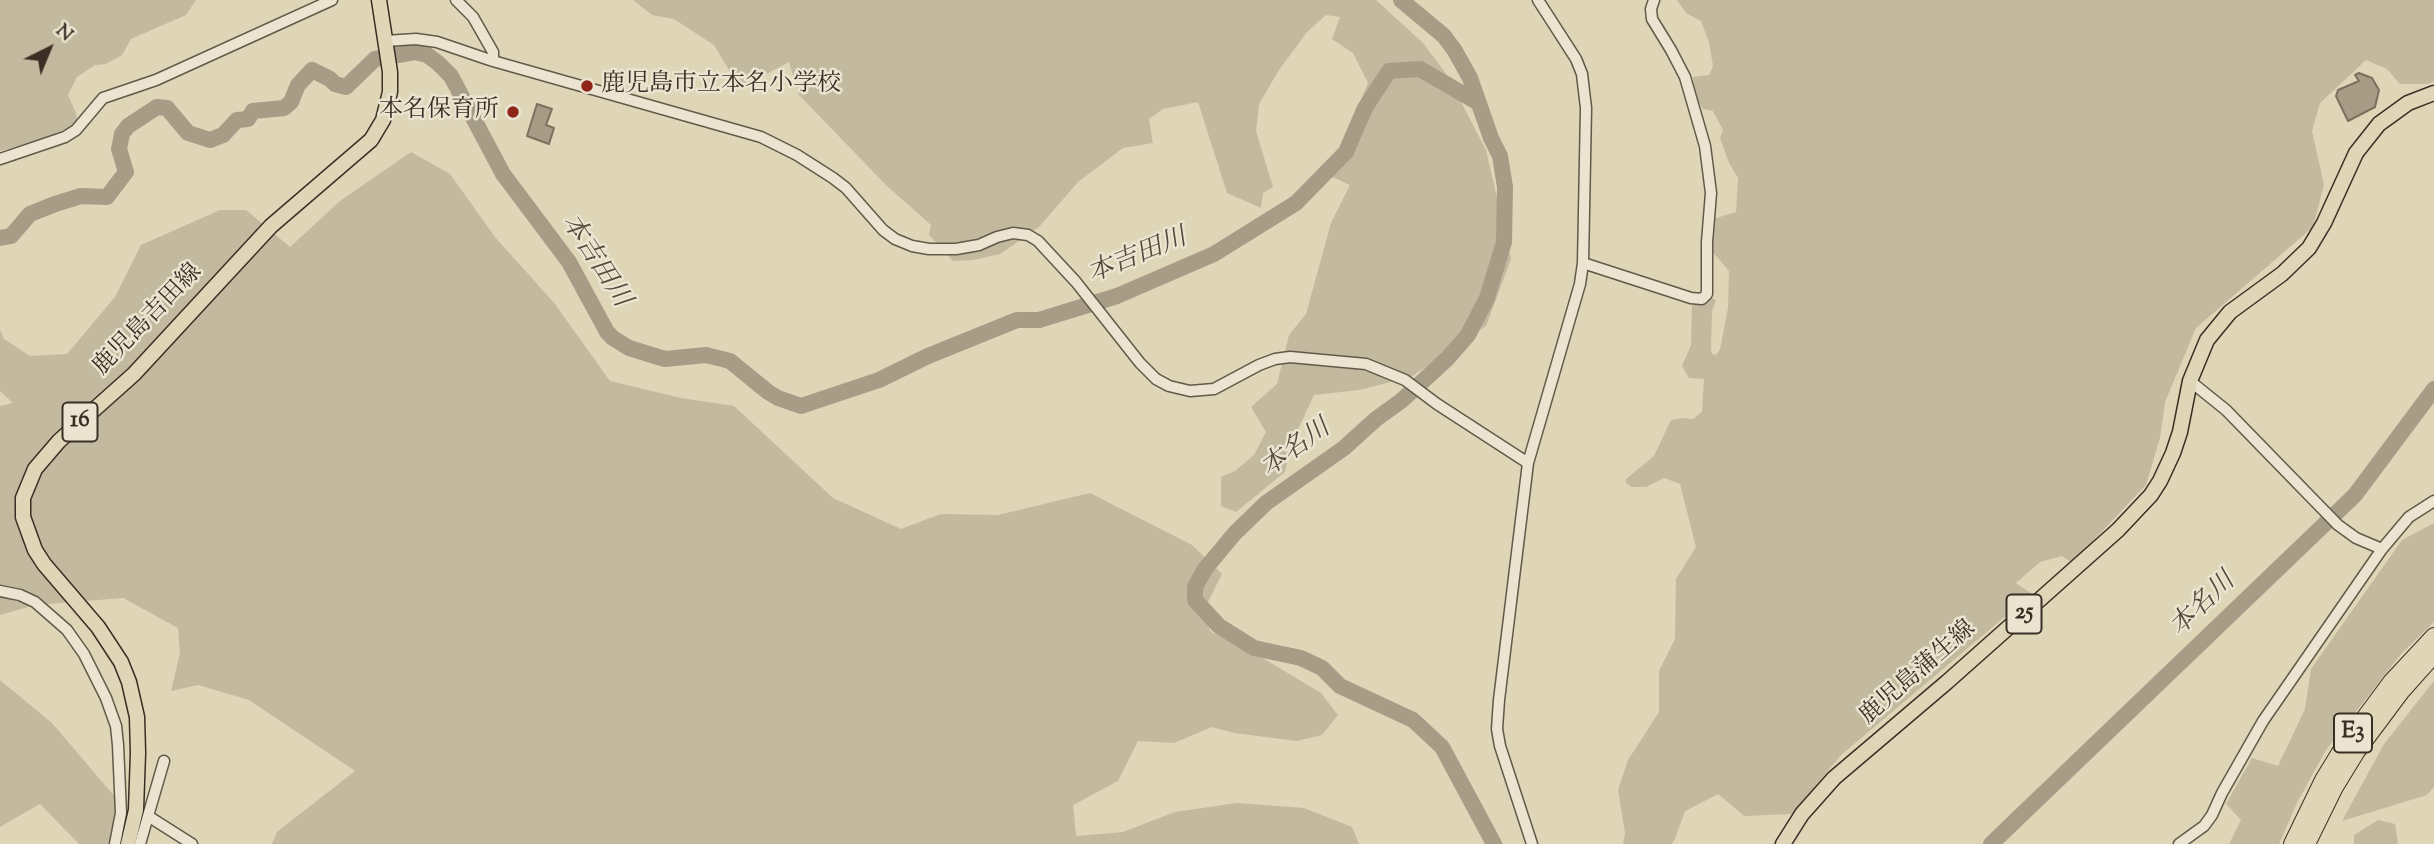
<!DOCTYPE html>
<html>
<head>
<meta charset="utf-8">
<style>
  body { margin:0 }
  #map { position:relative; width:2434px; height:844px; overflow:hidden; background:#dfd5b7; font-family:"Sorts Mill Goudy",serif }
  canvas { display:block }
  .north { position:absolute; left:14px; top:14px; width:70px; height:70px; -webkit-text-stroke:5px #eae4d0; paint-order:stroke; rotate:43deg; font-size:19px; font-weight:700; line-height:28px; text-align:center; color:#3b2e24 }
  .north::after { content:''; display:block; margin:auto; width:24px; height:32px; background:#3b2e24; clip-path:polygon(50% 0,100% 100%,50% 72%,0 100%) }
</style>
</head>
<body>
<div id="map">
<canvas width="2434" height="844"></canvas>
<div class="north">N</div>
</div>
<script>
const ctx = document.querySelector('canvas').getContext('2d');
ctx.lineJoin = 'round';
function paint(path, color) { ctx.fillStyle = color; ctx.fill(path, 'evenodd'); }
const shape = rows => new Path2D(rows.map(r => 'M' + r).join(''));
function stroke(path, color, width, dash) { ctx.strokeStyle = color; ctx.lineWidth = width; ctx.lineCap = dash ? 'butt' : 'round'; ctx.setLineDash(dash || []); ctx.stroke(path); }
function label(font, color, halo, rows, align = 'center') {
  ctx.font = font + ' "Sorts Mill Goudy","Noto Serif JP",serif'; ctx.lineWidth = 5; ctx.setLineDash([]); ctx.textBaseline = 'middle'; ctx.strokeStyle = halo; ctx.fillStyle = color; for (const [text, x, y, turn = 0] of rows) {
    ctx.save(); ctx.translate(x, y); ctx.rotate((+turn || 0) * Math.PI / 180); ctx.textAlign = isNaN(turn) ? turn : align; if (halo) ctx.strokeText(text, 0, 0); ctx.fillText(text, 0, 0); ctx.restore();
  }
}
const green = shape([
  [0,0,196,0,186,15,131,39,122,55,106,64,95,65,77,77,68,95,76,113,77,120,73,126,41,140,0,151],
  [633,0,1376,0,1423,43,1447,75,1486,150,1511,259,1486,326,1411,377,1359,390,1314,395,1292,442,1285,472,1236,512,1221,506,1221,477,1235,471,1254,455,1266,432,1251,407,1277,384,1289,335,1306,314,1331,223,1350,185,1319,171,1342,146,1368,83,1353,53,1332,39,1340,17,1326,15,1307,32,1279,70,1259,104,1256,131,1273,187,1263,193,1261,208,1227,193,1198,102,1163,109,1149,119,1153,143,1123,148,1078,182,1039,227,1000,254,973,260,953,261,929,235,931,225,886,185,799,95,789,62,740,88,714,45,674,19,652,15],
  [1677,0,2434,0,2434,81,2428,84,2400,84,2387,69,2366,60,2320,103,2312,131,2324,185,2313,227,2196,328,2165,402,2160,438,2146,485,2072,563,2062,556,2040,562,2016,583,2032,594,1841,755,1792,814,1744,816,1718,794,1685,811,1674,841,1671,844,1623,844,1625,833,1618,790,1628,760,1659,712,1659,671,1675,639,1676,579,1696,547,1680,484,1664,478,1646,487,1632,487,1626,483,1626,479,1654,456,1671,420,1683,418,1693,419,1702,412,1704,379,1689,378,1682,366,1691,345,1692,300,1710,297,1716,300,1712,311,1711,349,1712,354,1716,355,1720,349,1728,308,1729,271,1711,250,1713,219,1736,212,1738,178,1729,163,1720,138,1723,130,1713,111,1703,109,1694,96,1693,77,1709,75,1713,66,1709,42,1701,21,1686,13],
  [411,152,450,174,495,237,555,304,610,381,681,398,734,406,833,498,901,529,941,514,998,515,1090,493,1192,545,1222,574,1202,614,1211,632,1244,647,1321,693,1338,715,1322,735,1297,741,1234,733,1212,727,1174,743,1138,741,1118,781,1073,805,1076,836,1123,832,1175,812,1237,803,1304,808,1352,827,1359,844,272,844,277,832,355,771,249,700,198,685,171,691,180,653,178,628,123,598,35,605,0,615,0,406,13,403,0,391,0,330,4,339,30,356,67,354,115,297,141,245,220,210,246,210,290,247,340,201],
  [2434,523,2434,622,2401,654,2326,750,2297,803,2279,844,2229,844,2241,820,2226,804,2252,758,2278,766,2305,709,2311,669,2402,540],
  [0,680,52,723,122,805,111,844,79,844,40,804,0,827],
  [2434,681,2434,787,2427,795,2342,821,2384,744],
  [2378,820,2395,824,2398,844,2354,844,2354,835]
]);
const water = shape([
  [2359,73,2372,78,2379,90,2375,107,2348,121,2336,96,2338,90,2359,81,2355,75,2359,73],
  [537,104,552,109,546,125,554,128,549,144,527,136,537,104]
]);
const river = shape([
  [1401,0,1444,36,1455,51,1470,78,1491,138,1500,156,1505,187,1504,242,1487,298,1468,335,1447,359,1401,401,1376,419,1344,448,1266,503,1235,533,1205,569,1195,587,1195,600,1219,626,1254,648,1301,658,1322,668,1340,686,1413,720,1442,747,1494,844],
  [0,238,11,236,30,214,55,204,81,196,107,197,126,172,119,149,122,134,128,126,157,107,167,108,188,133,210,140,223,135,237,120,248,119,253,111,284,108,291,102,298,85,312,70,330,79,335,84,346,87,375,59,415,52,427,55,438,63,451,76,503,174,569,262,607,332,613,338,629,348,665,359,706,355,730,361,768,392,778,398,801,406,879,380,928,356,1017,320,1039,320,1117,296,1214,254,1296,203,1346,152,1365,108,1389,71,1420,69,1477,102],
  [1991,844,2355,495,2434,389]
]);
const minor = shape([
  [456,0,473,17,493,52,493,61],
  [385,41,416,39,437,42,493,61,761,137,797,155,833,178,846,188,883,230,895,239,912,246,929,249,956,249,979,245,997,237,1013,233,1028,235,1038,241,1076,282,1140,363,1156,379,1169,386,1190,391,1214,389,1259,365,1275,359,1290,357,1366,364,1405,380,1437,404,1528,463],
  [0,159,65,137,76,130,103,98,156,80,332,0],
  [1583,263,1691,298,1702,299,1707,294,1707,242,1711,193,1705,146,1685,77,1671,50,1652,19,1651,9,1654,0],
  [2190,381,2226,410,2338,525,2356,538,2382,549],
  [0,591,20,595,35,602,67,630,84,654,106,698,116,726,118,745,121,813,115,844],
  [148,816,164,761],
  [140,844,148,816,192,844],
  [1532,844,1500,746,1497,729,1499,700,1528,463,1580,284,1583,263,1586,108,1582,74,1576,59,1538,0],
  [2179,844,2204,826,2212,815,2222,793,2263,721,2382,549,2409,517,2434,501]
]);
const major = shape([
  [128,844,136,810,138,753,137,717,129,682,121,662,98,627,44,564,35,550,23,517,23,498,35,469,59,441,134,374,271,226,371,140,383,120,390,92,390,72,379,0],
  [1783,844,1802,814,1834,778,1947,682,2118,530,2151,495,2160,481,2173,453,2180,432,2190,381,2207,340,2230,312,2282,274,2309,248,2324,223,2356,153,2379,124,2408,103,2434,93]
]);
const highway = shape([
  [2292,844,2323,780,2345,744,2391,682,2434,636],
  [2307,844,2335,787,2357,751,2401,692,2434,655]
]);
const markers = [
  [587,86,7,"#8f2418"],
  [513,112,7,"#8f2418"]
];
const shields = [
  [80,422,35],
  [2024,614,35],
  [2353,733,38]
];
const shieldNames = [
  ["16",80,422],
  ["25",2024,614],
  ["E3",2353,733]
];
const poiNames = [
  ["鹿児島市立本名小学校",601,86],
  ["本名保育所",499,112,"right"]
];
const streetNames = [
  ["鹿児島吉田線",149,321,-46],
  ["鹿児島蒲生線",1919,674,-41]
];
const waterNames = [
  ["本吉田川",1138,258,-22],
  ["本吉田川",594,262,57],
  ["本名川",1297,450,-36],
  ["本名川",2204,606,-44]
];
paint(green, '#c3b99e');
paint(water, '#a79c85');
stroke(water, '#7c705e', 2);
stroke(river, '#a79c85', 16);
stroke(minor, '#645849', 13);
stroke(major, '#3b2e24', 17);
stroke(highway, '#3b2e24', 18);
stroke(minor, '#eae4d0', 10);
stroke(major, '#dfd5b7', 14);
stroke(highway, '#dfd5b7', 16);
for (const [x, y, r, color] of markers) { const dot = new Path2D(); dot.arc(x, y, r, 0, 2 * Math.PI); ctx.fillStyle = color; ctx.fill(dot); stroke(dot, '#eae4d0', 2.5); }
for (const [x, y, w] of shields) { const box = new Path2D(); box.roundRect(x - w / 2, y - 19.5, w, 39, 5); ctx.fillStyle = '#eae4d0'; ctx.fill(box); stroke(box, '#3b2e24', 2); }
label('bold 23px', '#3b2e24', null, shieldNames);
label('24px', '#3b2e24', '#eae4d0', poiNames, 'left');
label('24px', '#3b2e24', '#eae4d0', streetNames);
label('italic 26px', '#564a3c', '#eae4d0', waterNames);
</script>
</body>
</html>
